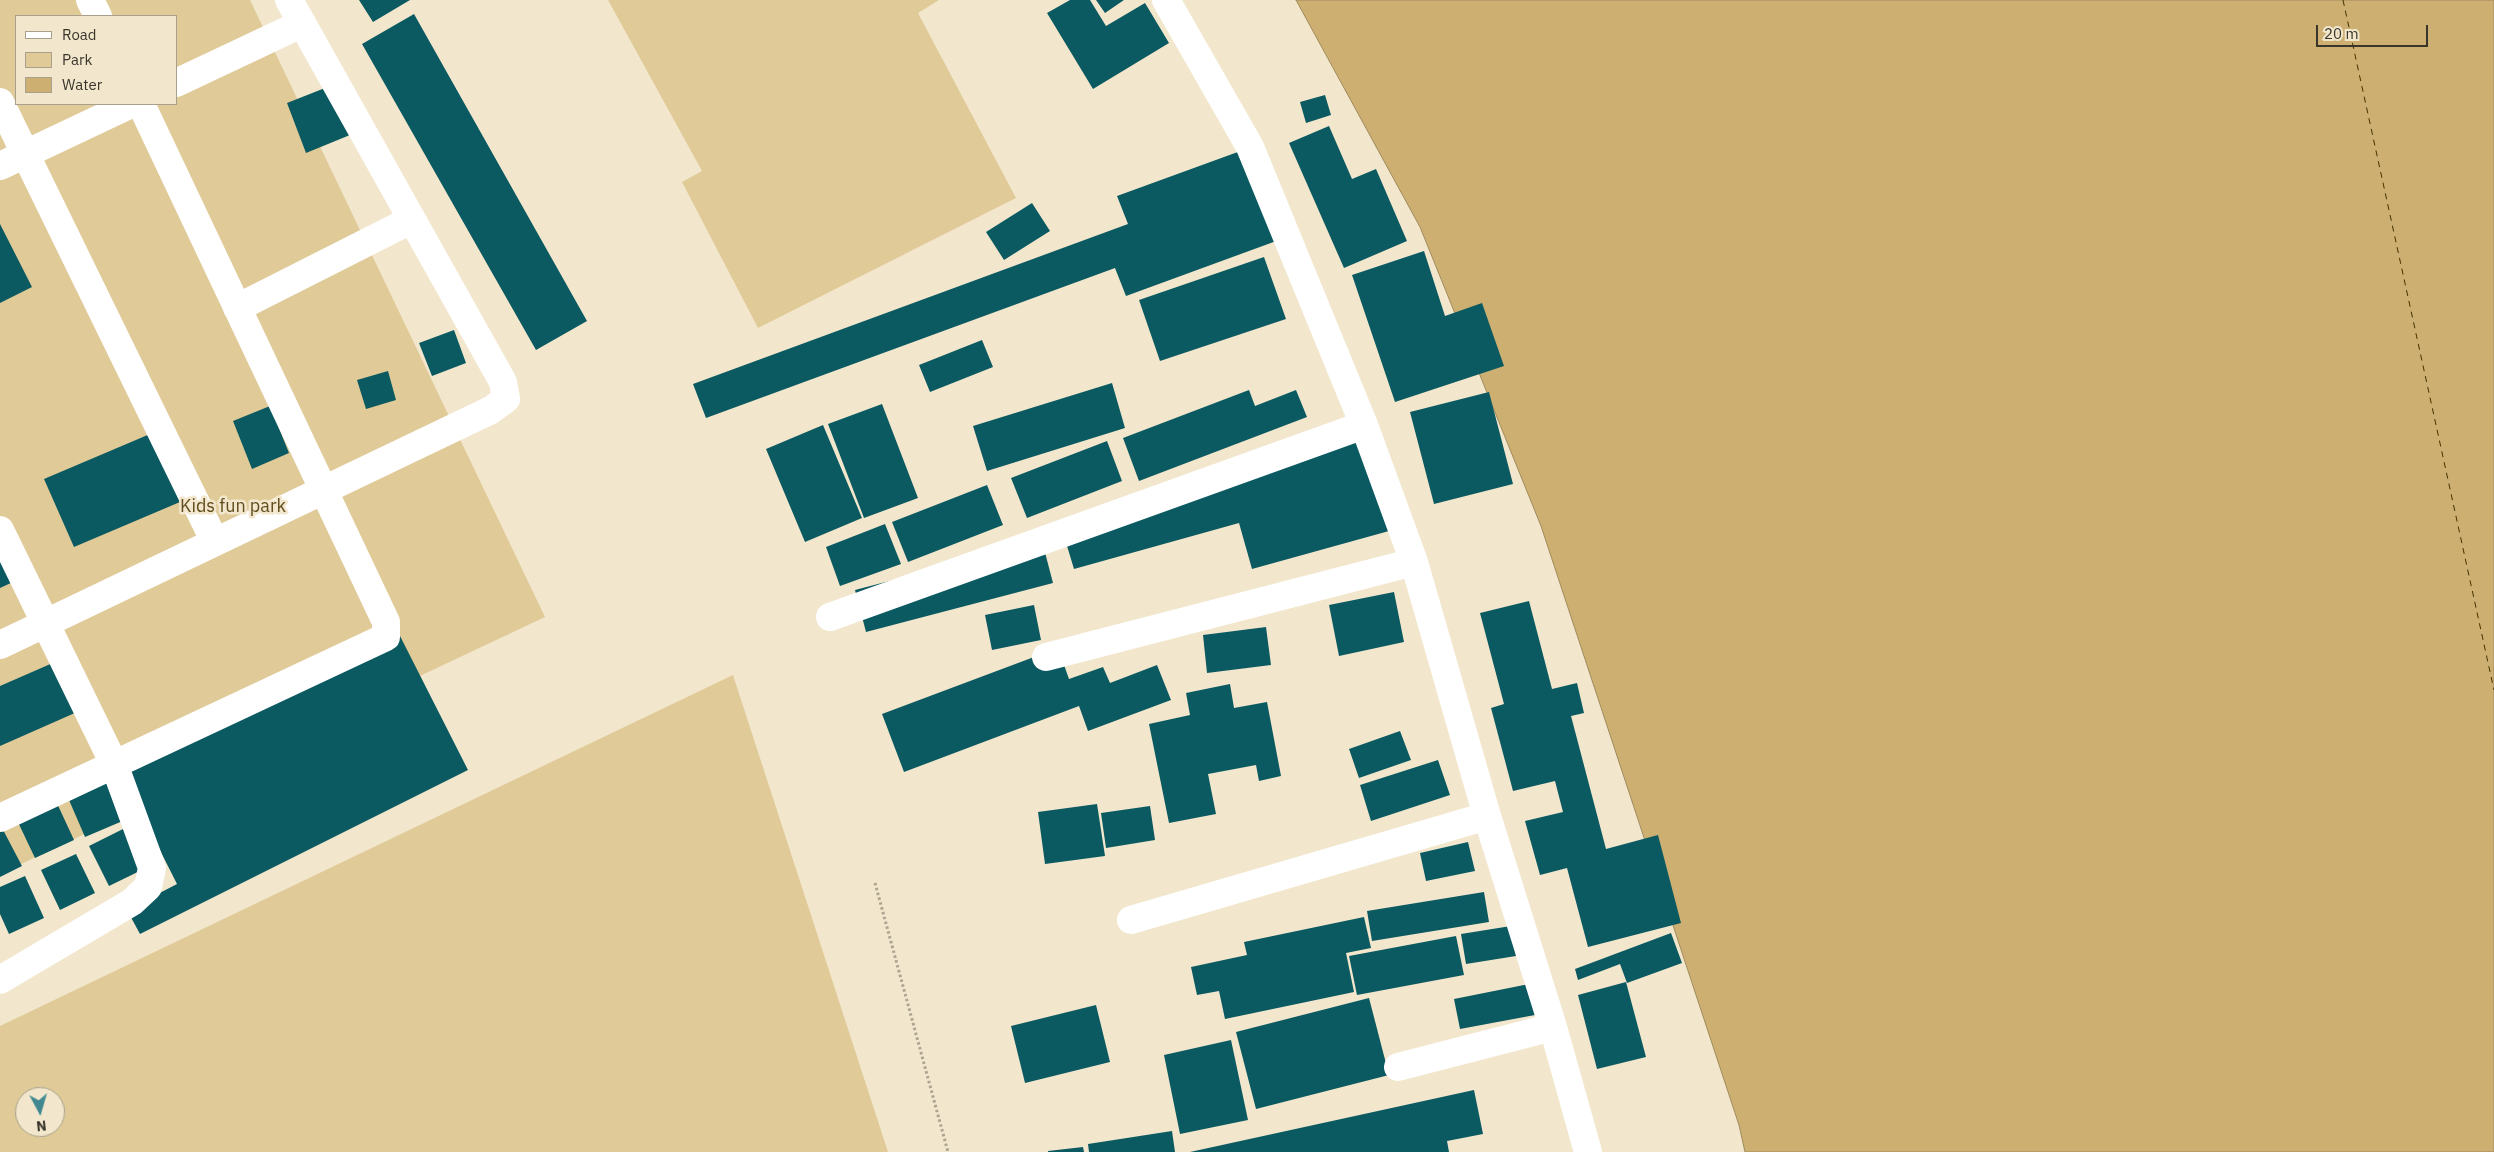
<!DOCTYPE html>
<html>
<head>
<meta charset="utf-8">
<style>
  body { margin:0 }
  #map { position:relative; width:2494px; height:1152px; overflow:hidden; background:#f2e7cd; font-family:"IBM Plex Sans",sans-serif }
  canvas { display:block }
  .legend { position:absolute; left:15px; top:15px; width:162px; height:90px; box-sizing:border-box; background:#f2e7cd; border:1px solid #a8a08c; margin:0; padding:6px 9px; list-style:none; font-size:15px; color:#39352b }
  .legend li { display:flex; align-items:center; gap:10px; height:25px }
  .legend b { width:25px; border:1px solid #a8a08c }
  .north { position:absolute; left:15px; top:1087px; width:50px; height:50px; box-sizing:border-box; background:#f2e7cd; border:1px solid #a8a08c; border-radius:50%; rotate:174deg; font-size:14px; font-weight:700; line-height:20px; text-align:center; color:#39352b }
  .north::after { content:''; display:block; margin:auto; width:18px; height:22px; background:#418891; clip-path:polygon(50% 0,100% 100%,50% 72%,0 100%) }
  .scale { position:absolute; left:2316px; top:25px; width:112px; height:22px; box-sizing:border-box; border:2px solid #39352b; border-top:0; padding-left:6px; font-size:15px; line-height:18px; white-space:nowrap; color:#39352b; -webkit-text-stroke:4px #f2e7cd; paint-order:stroke }
</style>
</head>
<body>
<div id="map">
<canvas width="2494" height="1152"></canvas>
<ul class="legend">
<li><b style="height:6px;background:#fff"></b>Road</li>
<li><b style="height:14px;background:#e0ca98"></b>Park</li>
<li><b style="height:14px;background:#ccaf71"></b>Water</li>
</ul>
<div class="north">N</div>
<div class="scale">20 m</div>
</div>
<script>
const ctx = document.querySelector('canvas').getContext('2d');
ctx.lineJoin = 'round';
function paint(path, color) { ctx.fillStyle = color; ctx.fill(path, 'evenodd'); }
const shape = rows => new Path2D(rows.map(r => 'M' + r).join(''));
function stroke(path, color, width, dash) { ctx.strokeStyle = color; ctx.lineWidth = width; ctx.lineCap = dash ? 'butt' : 'round'; ctx.setLineDash(dash || []); ctx.stroke(path); }
function label(font, color, halo, rows, align = 'center') {
  ctx.font = font + ' "IBM Plex Sans",sans-serif'; ctx.lineWidth = 5; ctx.setLineDash([]); ctx.textBaseline = 'middle'; ctx.strokeStyle = halo; ctx.fillStyle = color; for (const [text, x, y, turn = 0] of rows) {
    ctx.save(); ctx.translate(x, y); ctx.rotate((+turn || 0) * Math.PI / 180); ctx.textAlign = isNaN(turn) ? turn : align; if (halo) ctx.strokeText(text, 0, 0); ctx.fillText(text, 0, 0); ctx.restore();
  }
}
const green = shape([
  [0,0,250,0,545,617,0,874],
  [16,16,176,16,176,104,16,104],
  [608,0,939,0,918,13,1016,198,758,328,682,182,702,171],
  [733,675,888,1152,0,1152,0,1026],
  [25,1097,55,1097,55,1127,25,1127]
]);
const water = shape([
  [1296,0,2494,0,2494,1152,1745,1152,1739,1125,1541,526,1420,227,1296,0]
]);
const ferry = shape([
  [2343,0,2494,690]
]);
const building = shape([
  [359,0,410,0,373,22],
  [1070,0,1090,0,1106,26,1145,3,1169,43,1093,89,1047,13],
  [1096,0,1124,0,1105,13],
  [414,14,587,321,536,350,362,44],
  [330,86,350,135,306,153,287,103],
  [1325,95,1331,115,1306,123,1300,102],
  [1329,126,1352,179,1376,169,1407,241,1344,268,1289,143],
  [1246,149,1279,240,1126,296,1115,268,706,418,693,384,1128,224,1117,196],
  [1032,203,1050,231,1004,260,986,232],
  [0,224,32,287,0,303],
  [1424,251,1445,316,1482,303,1504,366,1395,402,1352,275],
  [1264,257,1286,319,1160,361,1139,300],
  [454,330,466,363,432,376,419,343],
  [982,340,993,367,930,392,919,365],
  [388,371,396,400,366,409,357,380],
  [1112,383,1125,428,987,471,973,426],
  [1249,390,1255,406,1296,390,1307,417,1139,481,1123,438],
  [1489,392,1513,484,1434,504,1410,412],
  [882,404,918,498,864,518,828,424],
  [270,406,289,453,252,469,233,421],
  [823,425,862,518,805,542,766,449],
  [1360,427,1389,531,1252,569,1239,523,1074,569,1061,526],
  [150,434,180,502,74,547,44,479],
  [1107,441,1122,481,1027,518,1011,478],
  [987,485,1003,525,908,562,892,522],
  [885,524,901,564,840,586,826,547],
  [1042,541,1053,583,866,632,855,590],
  [0,554,13,582,0,588],
  [1394,592,1404,642,1339,656,1329,605],
  [1529,601,1552,689,1577,683,1584,713,1571,716,1606,849,1658,835,1681,923,1588,947,1567,868,1540,875,1525,821,1563,812,1555,781,1513,791,1491,708,1504,704,1480,613],
  [1034,605,1041,640,992,650,985,615],
  [1266,627,1271,665,1207,673,1203,635],
  [399,634,468,770,140,934,127,910,177,884,121,773],
  [1058,648,1069,679,1103,667,1110,683,1157,665,1171,700,1088,731,1079,706,904,772,882,714],
  [71,655,93,705,0,746,0,686],
  [1230,684,1234,708,1267,702,1281,776,1259,781,1256,765,1208,774,1216,814,1169,823,1149,724,1190,715,1186,693],
  [1400,731,1411,760,1359,778,1349,749],
  [1438,760,1450,795,1371,821,1360,785],
  [106,776,125,820,85,837,66,793],
  [55,799,74,840,35,858,16,818],
  [1097,804,1105,856,1045,864,1038,812],
  [1150,806,1155,840,1106,848,1101,813],
  [0,824,22,866,0,877],
  [127,827,148,867,109,886,89,846],
  [1468,842,1475,871,1426,881,1420,853],
  [76,854,95,893,60,910,41,870],
  [25,876,44,918,9,934,0,914,0,887],
  [1484,892,1489,922,1372,941,1367,911],
  [1364,917,1371,948,1346,953,1354,992,1225,1019,1219,991,1197,995,1191,967,1247,955,1244,942],
  [1511,926,1516,956,1466,964,1461,934],
  [1671,933,1682,963,1627,983,1620,964,1578,980,1575,969],
  [1456,936,1464,975,1357,995,1349,956],
  [1626,982,1646,1057,1597,1069,1578,995],
  [1529,984,1535,1015,1460,1029,1454,999],
  [1369,998,1389,1075,1256,1109,1236,1032],
  [1096,1005,1110,1062,1025,1083,1011,1026],
  [1231,1040,1248,1120,1180,1134,1164,1055],
  [1474,1090,1483,1134,1447,1141,1449,1152,1190,1152],
  [1172,1131,1175,1152,1089,1152,1088,1144],
  [1083,1147,1084,1152,1048,1152,1048,1151]
]);
const path = shape([
  [875,883,948,1152]
]);
const minor = shape([
  [90,0,98,16],
  [1166,0,1250,147,1364,425,1414,562,1487,816,1553,1027,1588,1152],
  [176,83,301,24],
  [0,102,215,542],
  [0,166,131,104],
  [237,308,411,220],
  [0,530,114,764,152,868,148,887,132,902,0,980],
  [830,617,1364,425],
  [0,645,491,410,506,399,503,382,289,0],
  [1046,657,1414,562],
  [0,818,386,637,386,622,141,104],
  [1131,920,1487,816],
  [1398,1067,1553,1027]
]);
const parkNames = [
  ["Kids fun park",233,507]
];
paint(green, '#e0ca98');
paint(water, '#ccaf71');
stroke(water, '#a08a5c', 1);
stroke(ferry, '#453200', 1, [6, 5]);
paint(building, '#0b5961');
stroke(path, '#aca490', 3, [2.5, 2.5]);
stroke(minor, '#fff', 28);
label('18px', '#604c1c', '#f2e7cd', parkNames);
</script>
</body>
</html>
